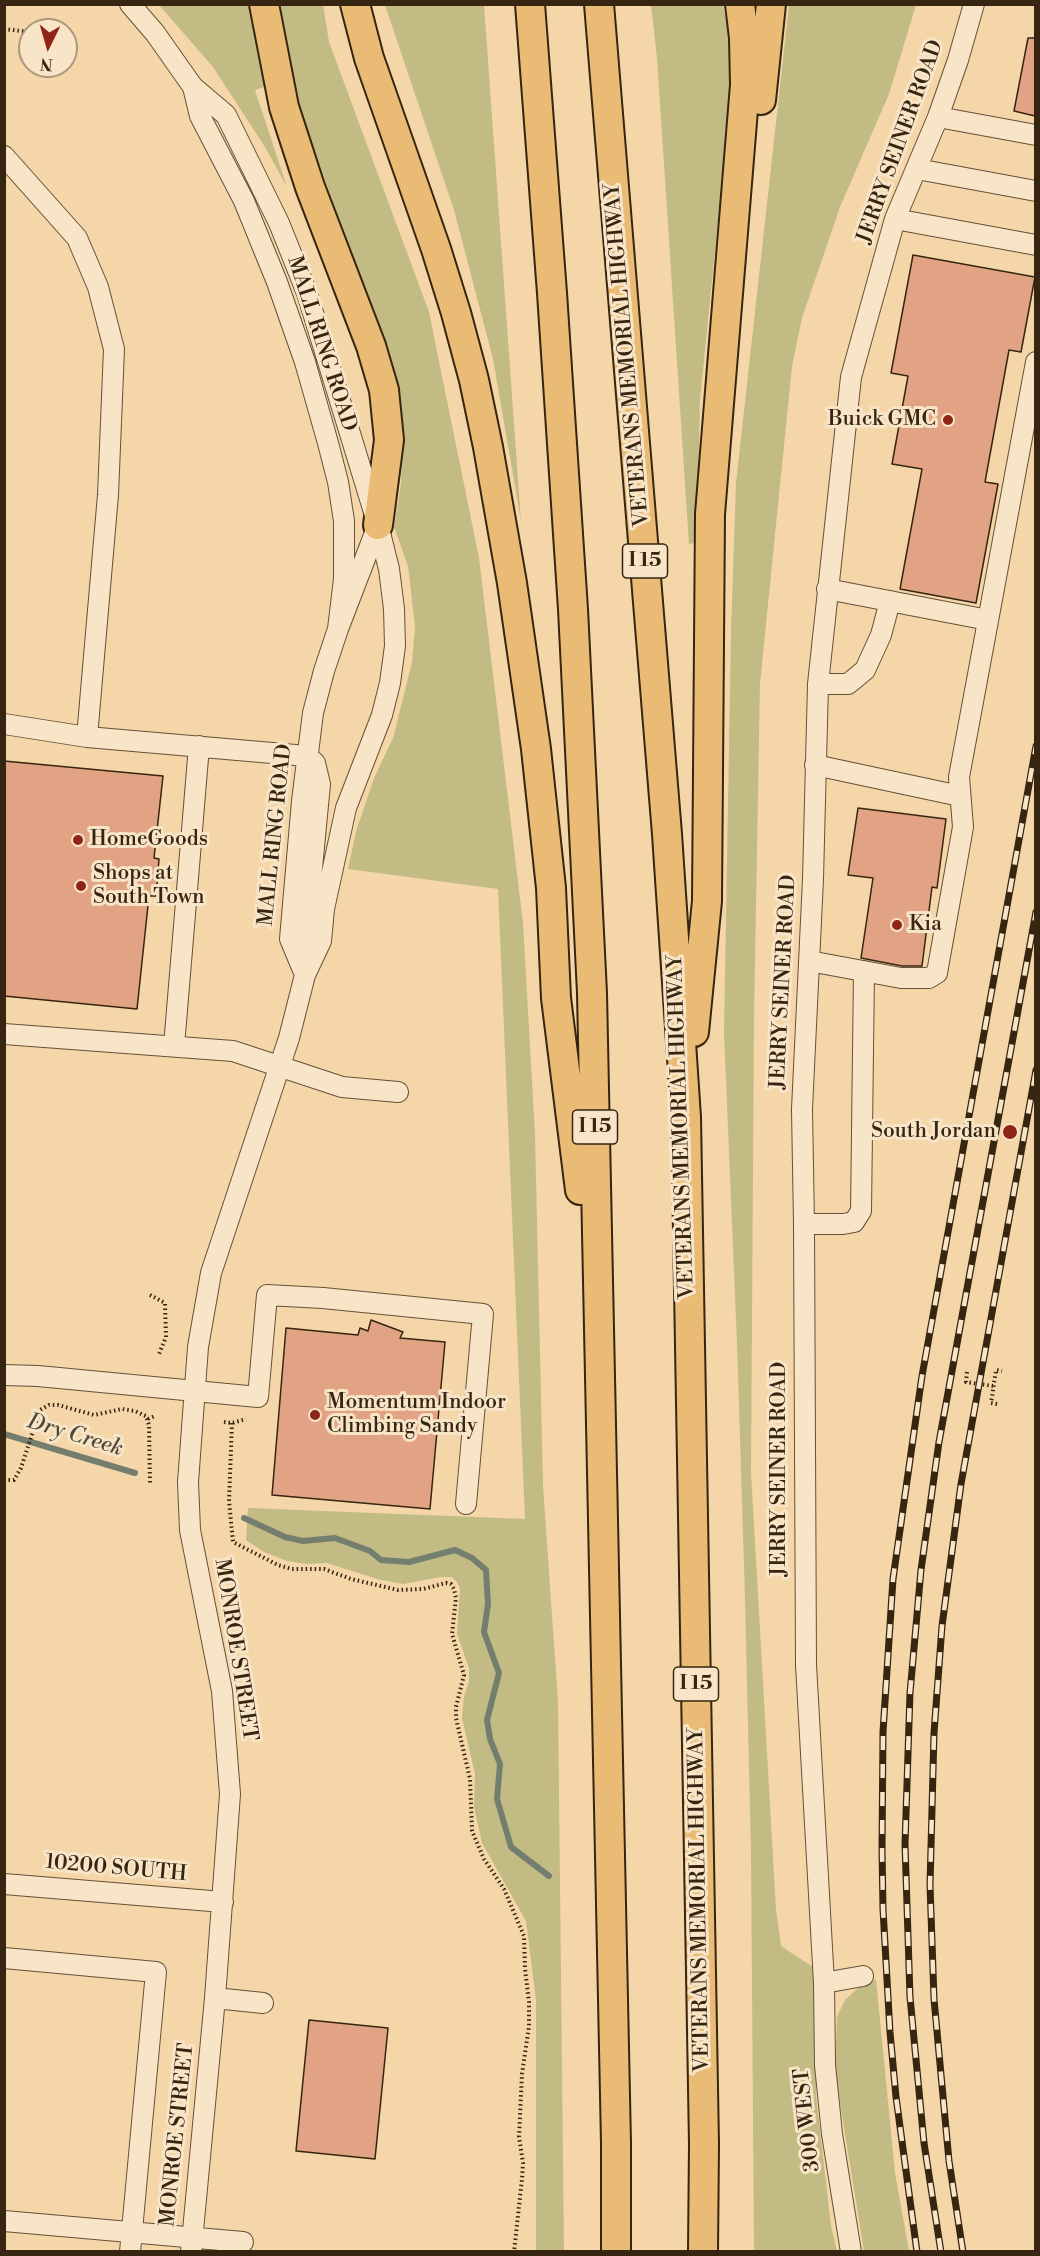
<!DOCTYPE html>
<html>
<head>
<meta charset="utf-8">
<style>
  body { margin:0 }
  #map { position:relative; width:1040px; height:2256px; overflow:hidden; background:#f5d6a9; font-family:"Libre Bodoni",serif }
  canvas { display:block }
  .frame { position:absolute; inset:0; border:6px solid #352511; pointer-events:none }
  .north { position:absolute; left:18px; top:18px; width:60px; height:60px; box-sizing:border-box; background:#f8e4c7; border:2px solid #aa987e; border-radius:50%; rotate:185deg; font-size:16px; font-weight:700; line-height:24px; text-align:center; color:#352511 }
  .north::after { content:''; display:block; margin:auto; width:21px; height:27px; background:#8f2418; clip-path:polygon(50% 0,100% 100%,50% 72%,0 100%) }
</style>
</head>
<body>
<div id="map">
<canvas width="1040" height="2256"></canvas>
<div class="frame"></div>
<div class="north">N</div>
</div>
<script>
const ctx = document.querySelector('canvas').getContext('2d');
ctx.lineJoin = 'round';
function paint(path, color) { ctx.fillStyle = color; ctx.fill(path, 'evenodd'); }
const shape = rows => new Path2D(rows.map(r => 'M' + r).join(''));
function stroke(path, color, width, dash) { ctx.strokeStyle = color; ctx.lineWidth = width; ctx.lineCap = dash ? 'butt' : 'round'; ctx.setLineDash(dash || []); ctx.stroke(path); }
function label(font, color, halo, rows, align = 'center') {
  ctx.font = font + ' "Libre Bodoni",serif'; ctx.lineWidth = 6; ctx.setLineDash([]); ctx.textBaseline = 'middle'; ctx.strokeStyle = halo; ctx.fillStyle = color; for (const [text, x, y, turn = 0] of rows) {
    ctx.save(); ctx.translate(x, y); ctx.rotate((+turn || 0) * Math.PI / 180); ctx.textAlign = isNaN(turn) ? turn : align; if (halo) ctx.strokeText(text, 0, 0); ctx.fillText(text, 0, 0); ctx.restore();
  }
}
const green = shape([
  [323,4,329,42,429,312,479,558,523,923,535,1134,543,1485,558,1702,564,2251,536,2251,536,2000,526,1921,482,1843,474,1807,475,1774,462,1718,464,1696,469,1682,469,1668,457,1634,460,1589,457,1582,452,1577,441,1577,403,1584,377,1579,327,1563,306,1564,287,1561,264,1552,246,1540,248,1508,525,1519,498,889,348,869,357,828,375,776,393,738,412,662,415,627,408,566,394,527,401,484,402,442,370,310,291,82,275,5],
  [159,5,251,5,268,86,255,90,287,187,265,147,213,67],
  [385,5,484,5,521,521,493,359,454,210],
  [651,5,723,5,727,24,731,92,700,400,697,541,689,545,657,58],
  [789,5,916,5,889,94,840,207,802,318,792,366,760,684,754,1018,751,1472,776,1910,781,1946,816,1969,816,2095,831,2226,837,2251,754,2251,751,1853,745,1599,737,1343,724,1033,731,630,736,483],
  [876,1979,895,2173,909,2251,864,2251,835,2072,837,2017,845,2000,859,1987]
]);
const stream = shape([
  [4,1434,135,1473],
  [244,1518,285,1537,303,1541,335,1538,370,1551,381,1560,409,1562,455,1550,472,1558,486,1570,488,1604,484,1632,499,1673,487,1720,490,1739,500,1764,497,1799,511,1847,549,1876]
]);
const building = shape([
  [1028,38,1035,38,1035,116,1014,111,1028,38],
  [913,255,1035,277,1021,352,1009,350,985,482,998,484,976,603,900,589,922,469,892,464,908,376,891,373,913,255],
  [4,761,163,776,154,858,159,859,156,896,149,896,137,1009,4,996,4,761],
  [858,808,946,819,937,888,932,887,922,966,902,966,861,958,873,878,848,875,858,808],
  [371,1320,403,1332,400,1338,445,1342,430,1509,272,1495,286,1328,358,1335,360,1328,368,1331,371,1320],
  [309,2020,388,2028,375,2159,296,2151,309,2020]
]);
const path = shape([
  [4,29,30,32],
  [150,1295,165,1303,166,1337,159,1354],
  [967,1372,966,1382,993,1386],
  [997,1404,991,1403,996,1370,1002,1371],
  [148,1419,155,1416],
  [224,1422,232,1423,246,1419],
  [232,1423,229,1501,233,1542,278,1565,292,1569,324,1569,351,1579,398,1590,423,1589,446,1583,451,1584,454,1589,456,1598,452,1634,464,1675,456,1707,456,1718,470,1779,472,1831,484,1859,504,1889,524,1936,525,1969,529,2002,529,2026,522,2074,519,2137,523,2163,522,2179,514,2252],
  [4,1480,14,1480,21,1468,40,1410,49,1405,58,1405,94,1415,122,1409,135,1411,146,1416,149,1425,150,1484]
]);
const minor = shape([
  [130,4,155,33,193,87,226,115,279,223,307,293,378,525,389,569,394,609,395,646,390,683,382,715,346,808,324,909,321,941,305,975,289,1038,211,1273,198,1347,188,1482,190,1530,222,1691,230,1794,215,1998,191,2252],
  [193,87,200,116,244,201,277,282,305,362,328,443,338,482,344,521,344,579,338,629],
  [938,117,1036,135],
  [4,156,77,238,98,287,114,349,108,495,87,737],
  [917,169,1036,191],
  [895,219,1036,245],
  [827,589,988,620],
  [818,684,848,684,865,670,881,635,890,601],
  [4,724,87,737,307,756,315,763,320,784,306,931,305,966],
  [815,765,960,796],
  [809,961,901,978,929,978,937,973,963,827,959,777,1036,362],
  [303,970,290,939,302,801,313,713,324,671,338,629,378,525],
  [4,1034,233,1051,342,1087,398,1092],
  [174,1046,199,746],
  [804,1224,843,1224,854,1222,861,1211,864,971],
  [4,1375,38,1376,258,1397,267,1295,323,1298,483,1314,466,1504],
  [4,1884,223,1902],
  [4,1958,156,1972,130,2252],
  [824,1983,863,1976],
  [215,1998,263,2003],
  [4,2221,243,2242],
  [851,2252,832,2134,825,2065,824,1983,806,1665,804,1224,802,1109,813,879,818,684,851,377,895,219,938,117,958,60,974,4]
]);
const highway = shape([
  [264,4,284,107,310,187,371,346,384,390,389,440,378,525],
  [355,4,369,58,436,249,456,313,474,380,488,447,512,583,536,749,551,888,556,998,580,1190],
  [530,4,552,293,573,609,592,993,616,2143,616,2252],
  [599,4,667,834,686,1117,704,2144,703,2252],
  [761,100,771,4],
  [694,1032,707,901,710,514,745,85,744,38,740,4]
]);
const rail = shape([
  [917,2252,896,2097,890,2032,883,1909,882,1849,883,1732,893,1579,922,1376,1036,746],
  [941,2252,924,2143,910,1997,905,1844,910,1693,921,1570,939,1442,1036,912],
  [963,2252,949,2161,934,1999,930,1885,934,1733,942,1626,961,1484,1036,1070]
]);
const markers = [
  [948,420,6,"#8f2418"],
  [78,840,6,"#8f2418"],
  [81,886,6,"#8f2418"],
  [897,925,6,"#8f2418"],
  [1010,1132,8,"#8f2418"],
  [315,1415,6,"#8f2418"]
];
const shields = [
  [645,561,45],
  [595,1127,45],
  [696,1684,45]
];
const shieldNames = [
  ["I 15",645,561],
  ["I 15",595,1127],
  ["I 15",696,1684]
];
const streetNames = [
  ["JERRY SEINER ROAD",901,142,-70],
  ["MALL RING ROAD",321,344,72],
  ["VETERANS MEMORIAL HIGHWAY",628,355,-95],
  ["MALL RING ROAD",276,835,-84],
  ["JERRY SEINER ROAD",784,982,-87],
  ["VETERANS MEMORIAL HIGHWAY",682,1127,-92],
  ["JERRY SEINER ROAD",780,1469,-90],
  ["MONROE STREET",235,1650,81],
  ["10200 SOUTH",116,1869,5],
  ["VETERANS MEMORIAL HIGHWAY",700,1900,-91],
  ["300 WEST",808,2120,-96],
  ["MONROE STREET",178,2135,-84]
];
const poiNames = [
  ["Buick GMC",936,420,"right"],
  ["HomeGoods",90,840],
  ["Shops at",93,874],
  ["South Town",93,898],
  ["Kia",909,925],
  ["South Jordan",996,1132,"right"],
  ["Momentum Indoor",327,1403],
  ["Climbing Sandy",327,1427]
];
const waterNames = [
  ["Dry Creek",75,1436,17]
];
paint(green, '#c2bc84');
stroke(stream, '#737e6f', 6);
paint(building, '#e1a384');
stroke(building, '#352511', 1.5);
stroke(minor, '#655137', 22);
stroke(highway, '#352511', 32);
stroke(path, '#352511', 4, [1.5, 3]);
stroke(minor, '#f8e4c7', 20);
stroke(highway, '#eabb74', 28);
stroke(rail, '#352511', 7);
stroke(rail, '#f8e4c7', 4.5, [14]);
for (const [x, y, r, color] of markers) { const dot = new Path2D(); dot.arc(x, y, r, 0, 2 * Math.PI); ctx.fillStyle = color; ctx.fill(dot); stroke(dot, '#f8e4c7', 2); }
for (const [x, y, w] of shields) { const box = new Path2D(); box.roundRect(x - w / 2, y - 17, w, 34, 4.5); ctx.fillStyle = '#f8e4c7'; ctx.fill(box); stroke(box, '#352511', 1.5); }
label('bold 20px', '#352511', null, shieldNames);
label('21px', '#352511', '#f8e4c7', streetNames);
label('21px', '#352511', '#f8e4c7', poiNames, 'left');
label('italic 22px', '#4f4a38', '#f8e4c7', waterNames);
</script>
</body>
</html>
